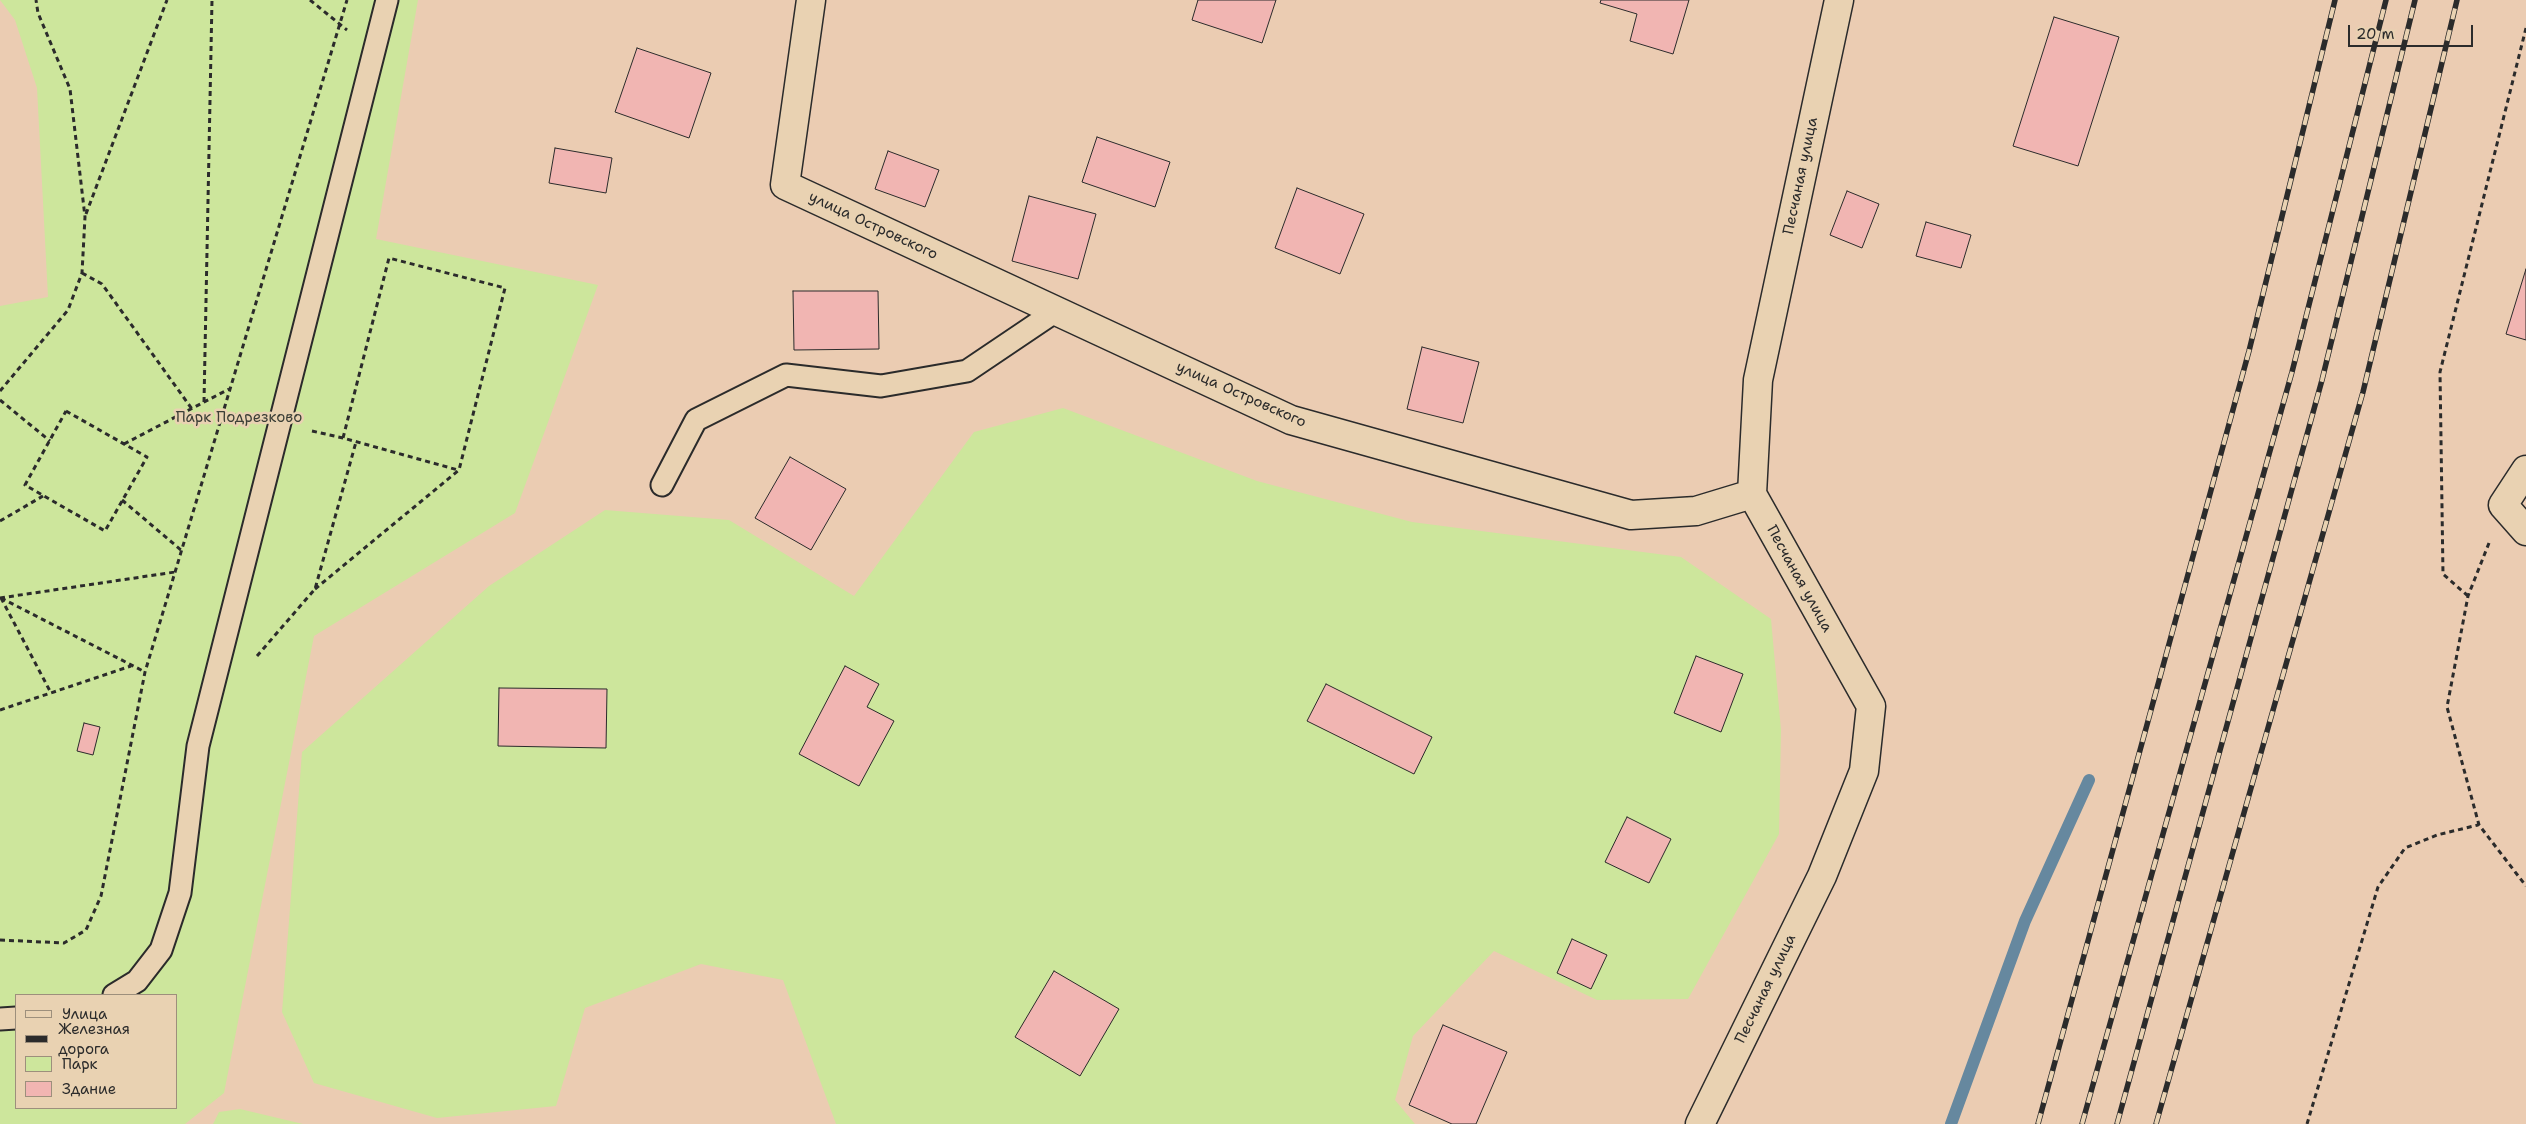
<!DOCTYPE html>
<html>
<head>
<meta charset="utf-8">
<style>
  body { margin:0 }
  #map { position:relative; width:2526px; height:1124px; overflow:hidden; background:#ebccb2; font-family:"Shantell Sans",sans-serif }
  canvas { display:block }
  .legend { position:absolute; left:15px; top:994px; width:162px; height:115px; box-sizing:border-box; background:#e9d2b2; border:1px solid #9d8f7c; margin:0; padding:6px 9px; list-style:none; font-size:15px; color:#2b2b2b }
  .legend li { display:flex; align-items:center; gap:10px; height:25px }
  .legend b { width:25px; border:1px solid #9d8f7c }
  .scale { position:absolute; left:2348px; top:25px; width:125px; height:22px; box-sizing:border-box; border:2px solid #2b2b2b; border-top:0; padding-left:6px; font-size:15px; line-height:18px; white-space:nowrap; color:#2b2b2b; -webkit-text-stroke:4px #e9d2b2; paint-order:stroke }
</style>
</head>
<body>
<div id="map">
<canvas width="2526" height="1124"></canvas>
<ul class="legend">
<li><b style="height:6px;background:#e9d2b2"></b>Улица</li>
<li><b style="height:6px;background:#2b2b2b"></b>Железная дорога</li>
<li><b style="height:14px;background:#cde69c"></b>Парк</li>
<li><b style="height:14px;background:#f1b5b2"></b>Здание</li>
</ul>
<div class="scale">20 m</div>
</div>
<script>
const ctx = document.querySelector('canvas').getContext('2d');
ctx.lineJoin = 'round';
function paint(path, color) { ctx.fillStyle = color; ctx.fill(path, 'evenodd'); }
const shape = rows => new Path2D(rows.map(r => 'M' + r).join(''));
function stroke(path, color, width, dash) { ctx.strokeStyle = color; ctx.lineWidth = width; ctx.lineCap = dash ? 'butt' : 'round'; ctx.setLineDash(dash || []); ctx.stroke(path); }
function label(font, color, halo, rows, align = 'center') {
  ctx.font = font + ' "Shantell Sans",sans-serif'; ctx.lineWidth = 5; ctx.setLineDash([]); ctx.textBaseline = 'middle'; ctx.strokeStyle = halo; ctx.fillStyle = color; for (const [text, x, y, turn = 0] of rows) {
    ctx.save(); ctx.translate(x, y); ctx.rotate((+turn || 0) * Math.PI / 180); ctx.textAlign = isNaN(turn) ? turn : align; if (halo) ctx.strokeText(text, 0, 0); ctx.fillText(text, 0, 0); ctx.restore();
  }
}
const green = shape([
  [0,0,418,0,376,239,598,285,515,513,314,636,224,1093,185,1124,0,1124,0,306,48,297,37,88,15,20],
  [16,995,176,995,176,1108,16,1108],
  [1063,408,1257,481,1412,522,1681,557,1771,619,1781,730,1779,834,1688,999,1597,1000,1494,951,1413,1036,1395,1100,1415,1124,836,1124,783,980,701,964,585,1008,556,1106,437,1118,314,1083,282,1012,302,752,489,586,605,510,729,520,854,596,974,432],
  [240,1109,303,1124,213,1124,219,1112]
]);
const stream = shape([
  [1951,1124,2025,921,2089,780]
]);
const building = shape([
  [1198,0,1276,0,1262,43,1192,20,1198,0],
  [1601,0,1689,0,1673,54,1630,41,1637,14,1600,3,1601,0],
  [2054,17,2119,37,2078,166,2013,146,2054,17],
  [637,48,711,73,689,138,615,112,637,48],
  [1097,137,1170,162,1155,207,1082,182,1097,137],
  [555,148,612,158,606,193,549,183,555,148],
  [888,151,939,170,925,207,875,189,888,151],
  [1297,188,1364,214,1340,274,1275,248,1297,188],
  [1847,191,1879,204,1862,248,1830,235,1847,191],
  [1029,196,1096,214,1078,279,1012,261,1029,196],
  [1926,222,1971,235,1961,268,1916,256,1926,222],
  [2526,269,2526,340,2506,334,2526,269],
  [793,291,878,291,879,349,794,350,793,291],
  [1422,347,1479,362,1463,423,1407,409,1422,347],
  [790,457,846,489,811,550,755,518,790,457],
  [1696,656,1743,674,1721,732,1674,713,1696,656],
  [845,666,879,684,867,707,894,721,859,786,799,754,845,666],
  [1326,684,1432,737,1414,774,1307,721,1326,684],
  [499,688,607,689,606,748,498,746,499,688],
  [84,723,100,727,93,755,77,751,84,723],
  [1627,817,1671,839,1649,883,1605,862,1627,817],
  [1572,939,1607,955,1591,989,1557,973,1572,939],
  [1054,971,1119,1009,1080,1076,1015,1037,1054,971],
  [1443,1025,1507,1052,1476,1124,1452,1124,1409,1105,1443,1025]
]);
const path = shape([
  [310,0,347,30],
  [86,214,167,0],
  [82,273,102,284,192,409],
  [0,391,68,310,82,273,85,217,70,89,38,13,36,0],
  [0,400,50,441],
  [204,402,212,0],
  [66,411,147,457,105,531,25,485,66,411],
  [222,412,247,418],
  [312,431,343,438,458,470],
  [124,444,229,389],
  [122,500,181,550],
  [0,521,43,496],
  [2489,543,2468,596,2447,707,2479,825,2526,886],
  [315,589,459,470,505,288,389,258,343,438],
  [2468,596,2443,574,2440,372,2526,28],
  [0,598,175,572],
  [1,598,145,672],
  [1,598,51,693],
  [257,656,315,589,356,442],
  [0,710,131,666],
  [0,940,64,943,86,930,101,896,145,672,347,0],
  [2307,1124,2378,887,2405,848,2437,835,2478,825]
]);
const service = shape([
  [662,485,696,420,786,375,881,386,967,371,1056,311],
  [114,995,137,981,161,950,180,893,198,746,387,0],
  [0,1019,16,1018]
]);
const minor = shape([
  [811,0,785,185,1291,420,1631,515,1696,511,1752,494],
  [2526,470,2503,505,2526,531],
  [1700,1124,1822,876,1864,771,1871,706,1752,494,1758,380,1839,0]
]);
const rail = shape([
  [2038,1124,2249,351,2335,0],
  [2082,1124,2292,372,2386,0],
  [2117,1124,2322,380,2415,0],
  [2156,1124,2363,392,2457,0]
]);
const streetNames = [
  ["Песчаная улица",1801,176,-78],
  ["улица Островского",873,226,25],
  ["улица Островского",1241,395,24],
  ["Песчаная улица",1799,579,61],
  ["Песчаная улица",1766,989,-64]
];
const parkNames = [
  ["Парк Подрезково",239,418]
];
paint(green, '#cde69c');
stroke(stream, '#66889f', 12);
paint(building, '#f1b5b2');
stroke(building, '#2b2b2b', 1);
stroke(service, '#2b2b2b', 25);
stroke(minor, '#2b2b2b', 31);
stroke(path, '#2b2b2b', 3, [5, 4]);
stroke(service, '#e9d2b2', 21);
stroke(minor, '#e9d2b2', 28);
stroke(rail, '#2b2b2b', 5.5);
stroke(rail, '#e9d2b2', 4, [11]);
label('15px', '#2b2b2b', '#e9d2b2', streetNames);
label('15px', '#3b3e36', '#e9d2b2', parkNames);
</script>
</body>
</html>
